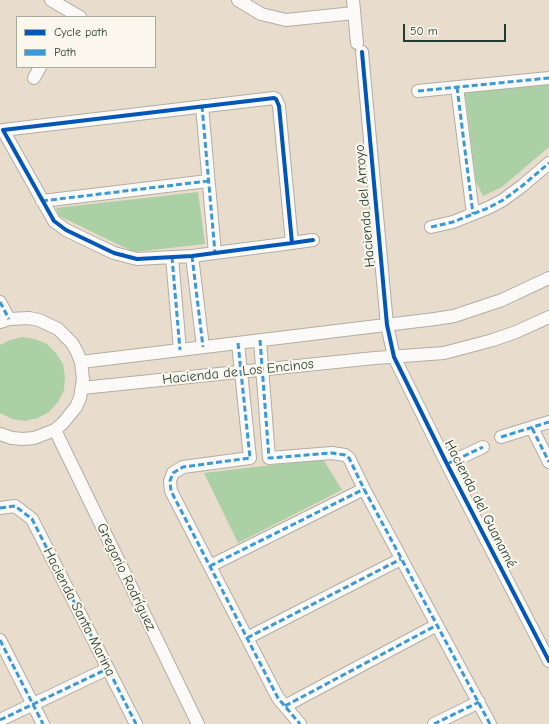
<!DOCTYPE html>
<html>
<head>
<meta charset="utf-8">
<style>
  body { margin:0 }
  #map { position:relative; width:549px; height:724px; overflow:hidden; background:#e8dccd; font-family:"Comic Neue",sans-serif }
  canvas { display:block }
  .legend { position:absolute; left:16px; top:16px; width:140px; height:52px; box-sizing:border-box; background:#fbf7ec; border:1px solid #a3ada2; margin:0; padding:5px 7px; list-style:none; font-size:12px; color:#1f3d34 }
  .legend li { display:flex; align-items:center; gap:8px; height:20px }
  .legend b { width:20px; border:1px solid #a3ada2 }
  .scale { position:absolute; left:403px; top:24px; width:103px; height:18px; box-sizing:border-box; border:2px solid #1f3d34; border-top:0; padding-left:5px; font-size:12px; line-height:14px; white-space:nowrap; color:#1f3d34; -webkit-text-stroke:3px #fbf7ec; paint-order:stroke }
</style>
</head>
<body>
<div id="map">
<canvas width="549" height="724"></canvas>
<ul class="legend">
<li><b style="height:5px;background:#0057b8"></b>Cycle path</li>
<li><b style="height:5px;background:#3a99d8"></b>Path</li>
</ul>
<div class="scale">50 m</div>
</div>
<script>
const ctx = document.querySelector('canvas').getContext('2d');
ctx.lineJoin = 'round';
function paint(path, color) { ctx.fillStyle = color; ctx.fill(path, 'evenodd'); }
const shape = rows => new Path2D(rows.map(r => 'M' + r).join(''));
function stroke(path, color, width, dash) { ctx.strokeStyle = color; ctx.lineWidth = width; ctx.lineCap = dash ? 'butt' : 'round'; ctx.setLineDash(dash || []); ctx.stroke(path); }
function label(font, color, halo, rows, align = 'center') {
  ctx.font = font + ' "Comic Neue",sans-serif'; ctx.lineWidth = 4; ctx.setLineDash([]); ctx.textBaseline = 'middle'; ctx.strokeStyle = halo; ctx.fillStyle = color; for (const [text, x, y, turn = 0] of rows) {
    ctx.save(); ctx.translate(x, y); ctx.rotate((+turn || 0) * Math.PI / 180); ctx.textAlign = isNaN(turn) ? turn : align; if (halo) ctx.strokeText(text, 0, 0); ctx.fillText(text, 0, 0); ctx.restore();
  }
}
const green = shape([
  [549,84,549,147,502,187,483,196,476,182,465,92],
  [198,192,205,244,134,252,59,216,56,208],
  [22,337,35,339,47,344,56,353,63,364,65,377,64,390,58,402,49,412,38,418,25,421,12,419,0,413,0,345,10,340],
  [323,459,342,490,238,543,204,473]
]);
const minor = shape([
  [51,0,80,17],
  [238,0,261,14,286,20,354,13],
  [353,0,357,43],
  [362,52,387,325,394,357,447,464,549,661],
  [34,78,40,67],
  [457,87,473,214],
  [418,91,549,78],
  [202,106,215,253],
  [42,201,208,181],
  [431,227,453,222,488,208,503,200,522,186,549,163],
  [292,243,279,106,276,99,274,98,3,130,54,221,66,230,114,253,137,259,192,256,215,253,292,243,313,240],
  [192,256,203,347],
  [172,257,180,350],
  [0,302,9,319],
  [0,322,9,319,29,318,39,320,58,329,72,343,77,352,81,362,83,379,80,398,76,407,63,423,55,430,34,438,23,439,12,438,0,434],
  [260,340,269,458,332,453,345,455,349,458,364,489,490,724],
  [238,343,250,458,183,467,173,473,170,481,171,491,278,698,300,724],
  [81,362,435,319,454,316,502,300,549,278],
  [82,388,375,358,444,353,493,340,516,332,549,317],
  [532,428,549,462],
  [55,430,198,724],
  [501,437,549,422],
  [447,464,483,447],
  [0,508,15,506,32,519,136,724],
  [210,566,364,489],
  [247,638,401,559],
  [0,640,43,724],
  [285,706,437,625],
  [0,720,107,669],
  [434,724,479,702]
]);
const quiet = shape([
  [457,87,473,214],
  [418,91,549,78],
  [202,106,215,253],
  [42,201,208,181],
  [431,227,453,222,488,208,503,200,522,186,549,163],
  [192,256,203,347],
  [172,257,180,350],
  [0,302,9,319],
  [260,340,269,458,332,453,345,455,349,458,364,489,490,724],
  [238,343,250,458,183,467,173,473,170,481,171,491,278,698,300,724],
  [532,428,549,462],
  [501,437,549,422],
  [447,464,483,447],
  [0,508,15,506,32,519,136,724],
  [210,566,364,489],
  [247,638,401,559],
  [0,640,43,724],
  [285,706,437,625],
  [0,720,107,669],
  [434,724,479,702]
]);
const cycleway = shape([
  [362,52,387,325,394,357,447,464,549,661],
  [292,243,279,106,276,99,274,98,3,130,54,221,66,230,114,253,137,259,192,256,215,253,292,243,313,240]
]);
const streetNames = [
  ["Hacienda del Arroyo",365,206,-95],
  ["Hacienda de Los Encinos",238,372,-6],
  ["Hacienda del Guanamé",480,504,63],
  ["Gregorio Rodríguez",126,577,64],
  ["Hacienda Santa Marina",79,612,63]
];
paint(green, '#acd0a5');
stroke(minor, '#b2ada3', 14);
stroke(minor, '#fcfaf8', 12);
stroke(quiet, '#3a99d8', 3, [6, 3]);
stroke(cycleway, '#0057b8', 4);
label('14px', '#1f3d34', '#fbf7ec', streetNames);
</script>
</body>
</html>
